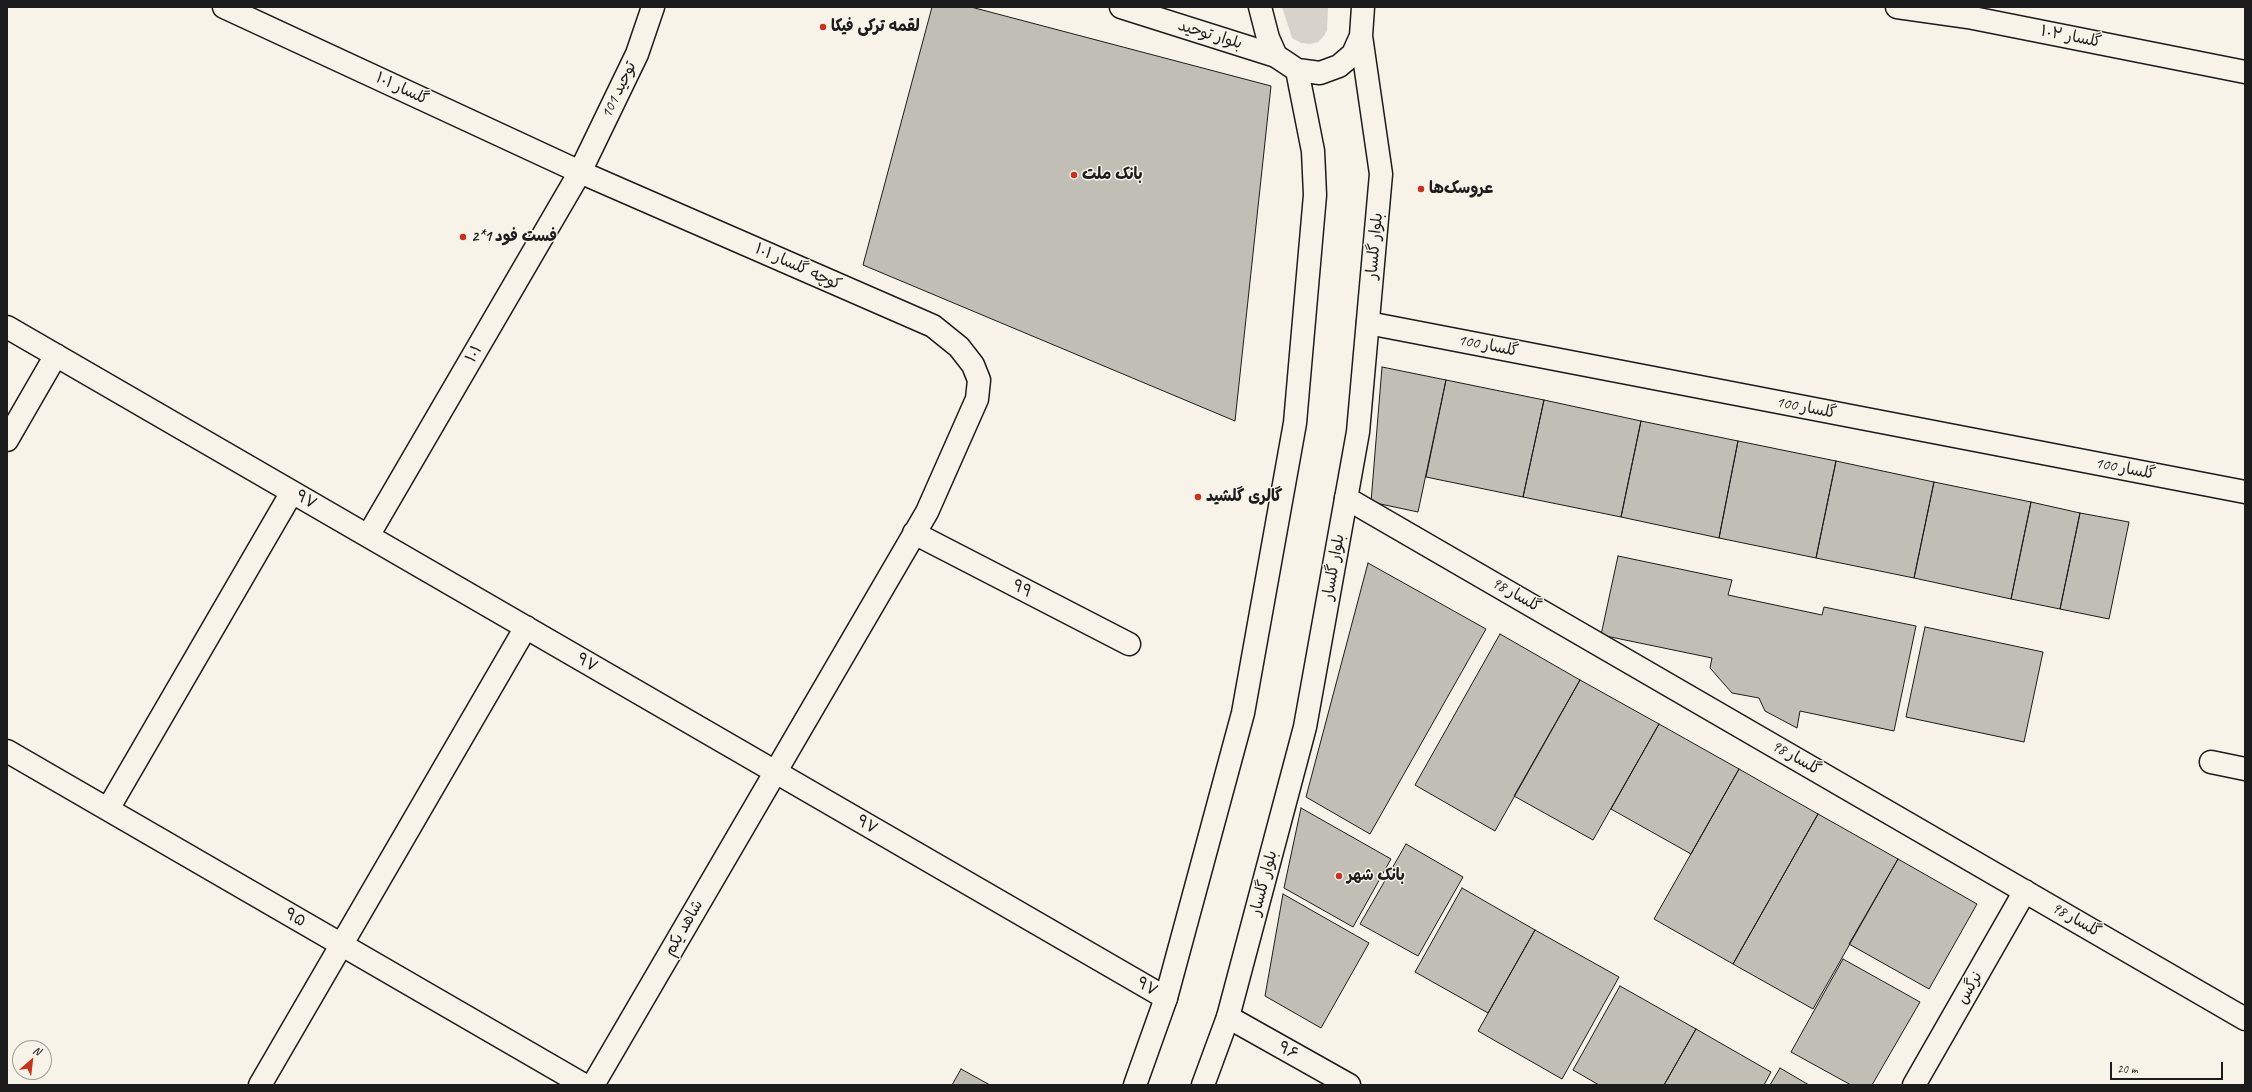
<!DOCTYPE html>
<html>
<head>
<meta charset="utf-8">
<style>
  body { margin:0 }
  #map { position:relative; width:2252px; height:1092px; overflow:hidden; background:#f7f3e8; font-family:Caveat,sans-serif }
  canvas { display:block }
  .frame { position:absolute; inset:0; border:8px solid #1c1c1c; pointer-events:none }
  .north { position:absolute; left:12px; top:1040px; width:40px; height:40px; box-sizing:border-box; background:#f7f3e8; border:1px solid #9f9d96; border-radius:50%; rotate:28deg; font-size:11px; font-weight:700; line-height:16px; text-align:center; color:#1c1c1c }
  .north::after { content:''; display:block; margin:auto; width:14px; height:18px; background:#c8321e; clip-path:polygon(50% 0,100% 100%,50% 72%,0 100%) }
  .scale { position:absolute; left:2110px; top:1062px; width:113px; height:18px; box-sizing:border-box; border:2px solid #1c1c1c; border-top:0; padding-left:5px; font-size:12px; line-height:14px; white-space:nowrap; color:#1c1c1c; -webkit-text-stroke:3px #f7f3e8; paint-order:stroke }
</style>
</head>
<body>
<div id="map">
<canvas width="2252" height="1092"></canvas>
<div class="frame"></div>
<div class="north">N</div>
<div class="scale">20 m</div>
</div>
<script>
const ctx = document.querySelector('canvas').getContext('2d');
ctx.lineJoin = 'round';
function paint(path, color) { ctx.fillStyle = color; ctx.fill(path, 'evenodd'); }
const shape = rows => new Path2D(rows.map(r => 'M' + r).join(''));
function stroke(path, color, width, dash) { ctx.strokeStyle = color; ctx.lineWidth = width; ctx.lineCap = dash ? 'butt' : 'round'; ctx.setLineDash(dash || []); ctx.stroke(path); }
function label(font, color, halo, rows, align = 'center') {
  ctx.font = font + ' Caveat,"Playpen Sans Arabic",sans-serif'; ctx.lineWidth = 3; ctx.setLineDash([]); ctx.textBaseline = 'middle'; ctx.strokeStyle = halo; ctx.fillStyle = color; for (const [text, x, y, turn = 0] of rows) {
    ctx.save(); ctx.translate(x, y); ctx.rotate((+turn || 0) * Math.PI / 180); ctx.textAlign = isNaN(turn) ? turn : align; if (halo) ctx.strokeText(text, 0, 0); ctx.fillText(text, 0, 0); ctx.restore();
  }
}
const green = shape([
  [1282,7,1328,7,1327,30,1324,36,1318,42,1310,44,1301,43,1292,38]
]);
const building = shape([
  [932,7,971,7,1271,86,1235,421,863,265,932,7],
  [1382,367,1446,380,1418,512,1371,502,1382,367],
  [1446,380,1544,400,1523,497,1426,477,1446,380],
  [1544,400,1641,421,1621,517,1523,497,1544,400],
  [1641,421,1738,441,1719,538,1621,517,1641,421],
  [1738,441,1836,461,1816,558,1719,538,1738,441],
  [1836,461,1934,482,1914,578,1816,558,1836,461],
  [1934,482,2031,502,2011,599,1914,578,1934,482],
  [2031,502,2080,513,2060,609,2011,599,2031,502],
  [2080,513,2129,522,2109,619,2060,609,2080,513],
  [1618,556,1732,580,1728,595,1822,615,1824,607,1916,626,1894,731,1800,711,1797,728,1765,711,1759,698,1732,693,1710,668,1712,658,1601,635,1618,556],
  [1368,563,1486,629,1370,834,1306,797,1368,563],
  [1925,627,2043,652,2024,742,1906,717,1925,627],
  [1500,634,1580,680,1495,831,1415,785,1500,634],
  [1580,680,1659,724,1593,840,1514,796,1580,680],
  [1659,724,1739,769,1691,854,1611,809,1659,724],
  [1739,769,1818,814,1733,964,1654,919,1739,769],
  [1301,808,1391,859,1353,927,1284,888,1301,808],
  [1818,814,1898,859,1813,1009,1733,964,1818,814],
  [1406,844,1463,877,1418,956,1360,924,1406,844],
  [1898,859,1977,904,1929,989,1849,944,1898,859],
  [1462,888,1535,930,1488,1013,1415,972,1462,888],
  [1283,894,1369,943,1321,1028,1265,996,1283,894],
  [1535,930,1619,977,1562,1079,1478,1031,1535,930],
  [1843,959,1920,1002,1872,1085,1851,1085,1791,1052,1843,959],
  [1620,986,1696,1029,1664,1085,1599,1085,1573,1070,1620,986],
  [1696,1029,1771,1072,1764,1085,1664,1085,1696,1029],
  [1780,1068,1809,1085,1770,1085,1780,1068],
  [961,1069,990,1085,952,1085,961,1069]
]);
const minor = shape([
  [224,7,580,172,933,326,959,347,973,365,979,380,977,399,927,512,593,1085],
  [1897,7,1968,17,2245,72],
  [1368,323,2245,492],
  [7,327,1166,998],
  [7,440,56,355],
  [1346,498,2245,1019],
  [914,533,1129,644],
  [368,536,580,172,637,54,653,7],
  [7,751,584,1085],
  [2211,762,2245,769],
  [108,809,292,492],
  [1228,1017,1349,1085],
  [260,1085,526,627],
  [1914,1085,2025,891]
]);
const secondary = shape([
  [1121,7,1276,56]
]);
const primary = shape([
  [1260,7,1268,38,1276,56,1297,70,1320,73,1339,66,1353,54,1361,36,1363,7],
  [1135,1085,1166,998,1243,713,1295,423,1315,195,1313,151,1297,70],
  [1203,1085,1228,1017,1305,727,1358,432,1381,174,1361,36]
]);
const markers = [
  [823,27,4,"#c8321e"],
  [1074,175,4,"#c8321e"],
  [1421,189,4,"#c8321e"],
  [463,237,4,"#c8321e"],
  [1198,497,4,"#c8321e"],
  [1339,876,4,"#c8321e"]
];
const poiNames = [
  ["لقمه ترکی فیکا",831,27],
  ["بانک ملت",1082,175],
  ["عروسک‌ها",1429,189],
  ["فست فود 1*2",471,237],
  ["گالری گلشید",1206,497],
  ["بانک شهر",1347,876]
];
const streetNames = [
  ["بلوار توحید",1210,35,17],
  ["گلسار ۱۰۲",2071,37,11],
  ["گلسار ۱۰۱",402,89,25],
  ["توحید 101",619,90,-64],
  ["بلوار گلسار",1375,246,-85],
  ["کوچه گلسار ۱۰۱",798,267,24],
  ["گلسار 100",1488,346,11],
  ["۱۰۱",474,354,-60],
  ["گلسار 100",1806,408,11],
  ["گلسار 100",2125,469,11],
  ["۹۷",306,500,30],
  ["بلوار گلسار",1334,567,-80],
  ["۹۹",1022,589,27],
  ["گلسار 98",1516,595,30],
  ["۹۷",587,663,30],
  ["گلسار 98",1796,758,30],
  ["۹۷",867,825,30],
  ["بلوار گلسار",1264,883,-75],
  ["۹۵",295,918,30],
  ["گلسار 98",2076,920,30],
  ["شاهد یکم",684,928,-60],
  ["۹۷",1147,987,30],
  ["نرگس",1970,988,-60],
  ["۹۶",1288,1051,29]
];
paint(green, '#d7d3cb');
paint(building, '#c0beb5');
stroke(building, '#1c1c1c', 1);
stroke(minor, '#1c1c1c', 25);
stroke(secondary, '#1c1c1c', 25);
stroke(primary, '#1c1c1c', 25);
stroke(minor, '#f7f3e8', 22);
stroke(secondary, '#f7f3e8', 22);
stroke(primary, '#f7f3e8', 22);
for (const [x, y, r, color] of markers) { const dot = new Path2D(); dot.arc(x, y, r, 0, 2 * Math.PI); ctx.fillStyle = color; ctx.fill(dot); stroke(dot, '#f7f3e8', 1.5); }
label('bold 16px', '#1c1c1c', '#f7f3e8', poiNames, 'left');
label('16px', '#1c1c1c', '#f7f3e8', streetNames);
</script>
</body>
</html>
